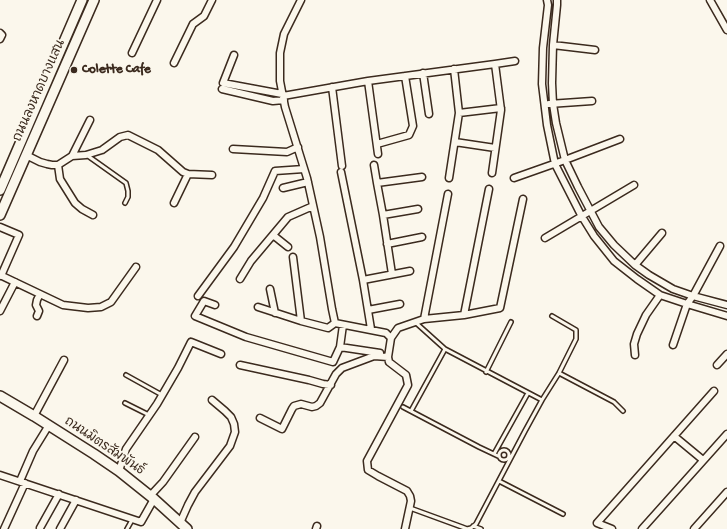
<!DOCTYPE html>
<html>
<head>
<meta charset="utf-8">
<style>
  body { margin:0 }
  canvas { display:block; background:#fbf7ec }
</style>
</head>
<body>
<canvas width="727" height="529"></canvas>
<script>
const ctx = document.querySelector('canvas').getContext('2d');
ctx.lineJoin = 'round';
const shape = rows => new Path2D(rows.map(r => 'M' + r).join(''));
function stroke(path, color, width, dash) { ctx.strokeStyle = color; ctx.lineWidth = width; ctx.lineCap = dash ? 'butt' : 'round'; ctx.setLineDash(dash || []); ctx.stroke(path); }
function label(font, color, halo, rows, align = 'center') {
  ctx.font = font + ' "Gochi Hand","Playpen Sans Thai",sans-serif'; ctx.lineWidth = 4; ctx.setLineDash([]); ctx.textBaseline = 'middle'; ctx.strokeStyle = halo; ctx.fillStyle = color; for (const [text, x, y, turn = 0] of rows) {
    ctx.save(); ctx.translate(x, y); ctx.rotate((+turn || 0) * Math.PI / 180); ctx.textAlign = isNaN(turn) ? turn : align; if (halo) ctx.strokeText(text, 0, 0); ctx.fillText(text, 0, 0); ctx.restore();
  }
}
const lane = shape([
  [88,156,126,183,128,191,128,197,125,203],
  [415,322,445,349,542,400],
  [486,372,511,322],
  [559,373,614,402,623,411],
  [126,375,162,395],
  [125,403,149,415],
  [403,407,479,447,498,456],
  [411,411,445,349],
  '499 455a5 5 0 1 1 10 0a5 5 0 1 1-10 0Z',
  [494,454,528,393],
  [499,481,563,514],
  [410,508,462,527,467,529,471,528,476,524,525,431,542,400,559,373,576,339,576,330,552,316],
  [473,526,481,529],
  [127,529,132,520]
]);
const street = shape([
  [301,0,284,34,280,53,280,81,285,107,307,178,320,237,332,309,335,323,386,333,391,338],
  [547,0,548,5,543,48,542,84,547,125,555,164,581,215,594,236,614,261,637,279,660,295,687,304,727,316],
  [557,0,557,5,553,45,552,83,553,104,556,123,565,160,578,187,599,227,614,245,635,265,649,275,673,289,693,296,727,305],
  [710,0,727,30],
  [0,33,2,35,0,39],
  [553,45,595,50],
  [132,53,157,0],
  [234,55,223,83,282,94],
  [174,63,193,24,204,16,212,0],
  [423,73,429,114],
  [368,81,378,154],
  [332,87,342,166],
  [222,89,273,101,284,100],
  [283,96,368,81,495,64,515,61],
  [549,104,592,101],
  [459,113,501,108],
  [455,142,495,148],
  [377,144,409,135,413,126,405,76],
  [233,149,287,152,298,147],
  [26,155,40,162,47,164,52,165,58,165,72,156,86,155,102,150,120,137,128,135,158,150,183,172,188,174,212,175],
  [72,156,90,120],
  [58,165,60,179,75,203,82,209,93,215],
  [374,165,377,183,383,215,392,274],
  [341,172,363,280,371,329],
  [492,173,501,110,495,64],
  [449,178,459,113,454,69],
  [514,178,565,160,620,139],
  [377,183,422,177],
  [283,188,308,182],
  [174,203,188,174],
  [383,215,418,209],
  [0,227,19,235,1,276],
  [273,235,288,247],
  [545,238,634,185],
  [387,244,422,237],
  [293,257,301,321],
  [635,265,662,233],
  [0,275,63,305,88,308,101,307,111,302,136,267],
  [240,279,251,261,288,217,313,206],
  [363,280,410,271],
  [270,289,275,313],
  [198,296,234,247,263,198,275,171,304,169],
  [215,305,204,301,195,316,246,337,333,362,340,347,343,325],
  [258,307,301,321,328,328,335,323],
  [368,310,400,304],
  [0,311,15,282],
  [464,315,489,189],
  [37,316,39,311,36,305,37,300,40,294],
  [424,319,448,194],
  [673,345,687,304,693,296,720,246],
  [340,347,380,353],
  [635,355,634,344,637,334,646,315,660,295],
  [388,357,391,338,398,328,424,319,464,315,500,308,523,199],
  [388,357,389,362,406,375,408,385,367,461,368,470,378,476,407,491,410,496,411,501,405,529],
  [240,365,309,380,323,384,331,385],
  [717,365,727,354],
  [34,416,64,360],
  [260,418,282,429,292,409,294,406,301,404,312,407,316,406,320,403,336,374,342,368,374,356,388,357],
  [674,436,703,460],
  [119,471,126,449,157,404,178,368,191,342,221,354],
  [0,475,141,522,154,499],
  [20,481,33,451,49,425],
  [150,496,163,482,195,437],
  [180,523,188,505,195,492,230,446,235,432,234,424,231,417,225,411,212,400],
  [40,528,59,494],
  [4,529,25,483],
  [60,529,76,500],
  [316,529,317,526],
  [612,529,597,523,714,391],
  [642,529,727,434],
  [694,529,727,492]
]);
const secondary = shape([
  [0,190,82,0],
  [0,215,94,0],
  [0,396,34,416,94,454,119,471,154,499,187,529]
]);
const markers = [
  [74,70,4,"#3b2a1e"]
];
const poiNames = [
  ["Colette Cafe",82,70]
];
const streetNames = [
  ["ถนนลงหาดบางแสน",40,91,-66],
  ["ถนนมิตรสัมพันธ์",104,447,34]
];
stroke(lane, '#3b2a1e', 6);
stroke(street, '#3b2a1e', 9);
stroke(secondary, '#3b2a1e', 12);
stroke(lane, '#fbf7ec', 3);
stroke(street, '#fbf7ec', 6);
stroke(secondary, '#fbf7ec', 9);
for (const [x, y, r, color] of markers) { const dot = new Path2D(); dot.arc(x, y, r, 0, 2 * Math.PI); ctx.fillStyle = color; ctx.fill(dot); stroke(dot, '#fbf7ec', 1.5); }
label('bold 13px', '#3b2a1e', '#fbf7ec', poiNames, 'left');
label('13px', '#3b2a1e', '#fbf7ec', streetNames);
</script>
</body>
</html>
